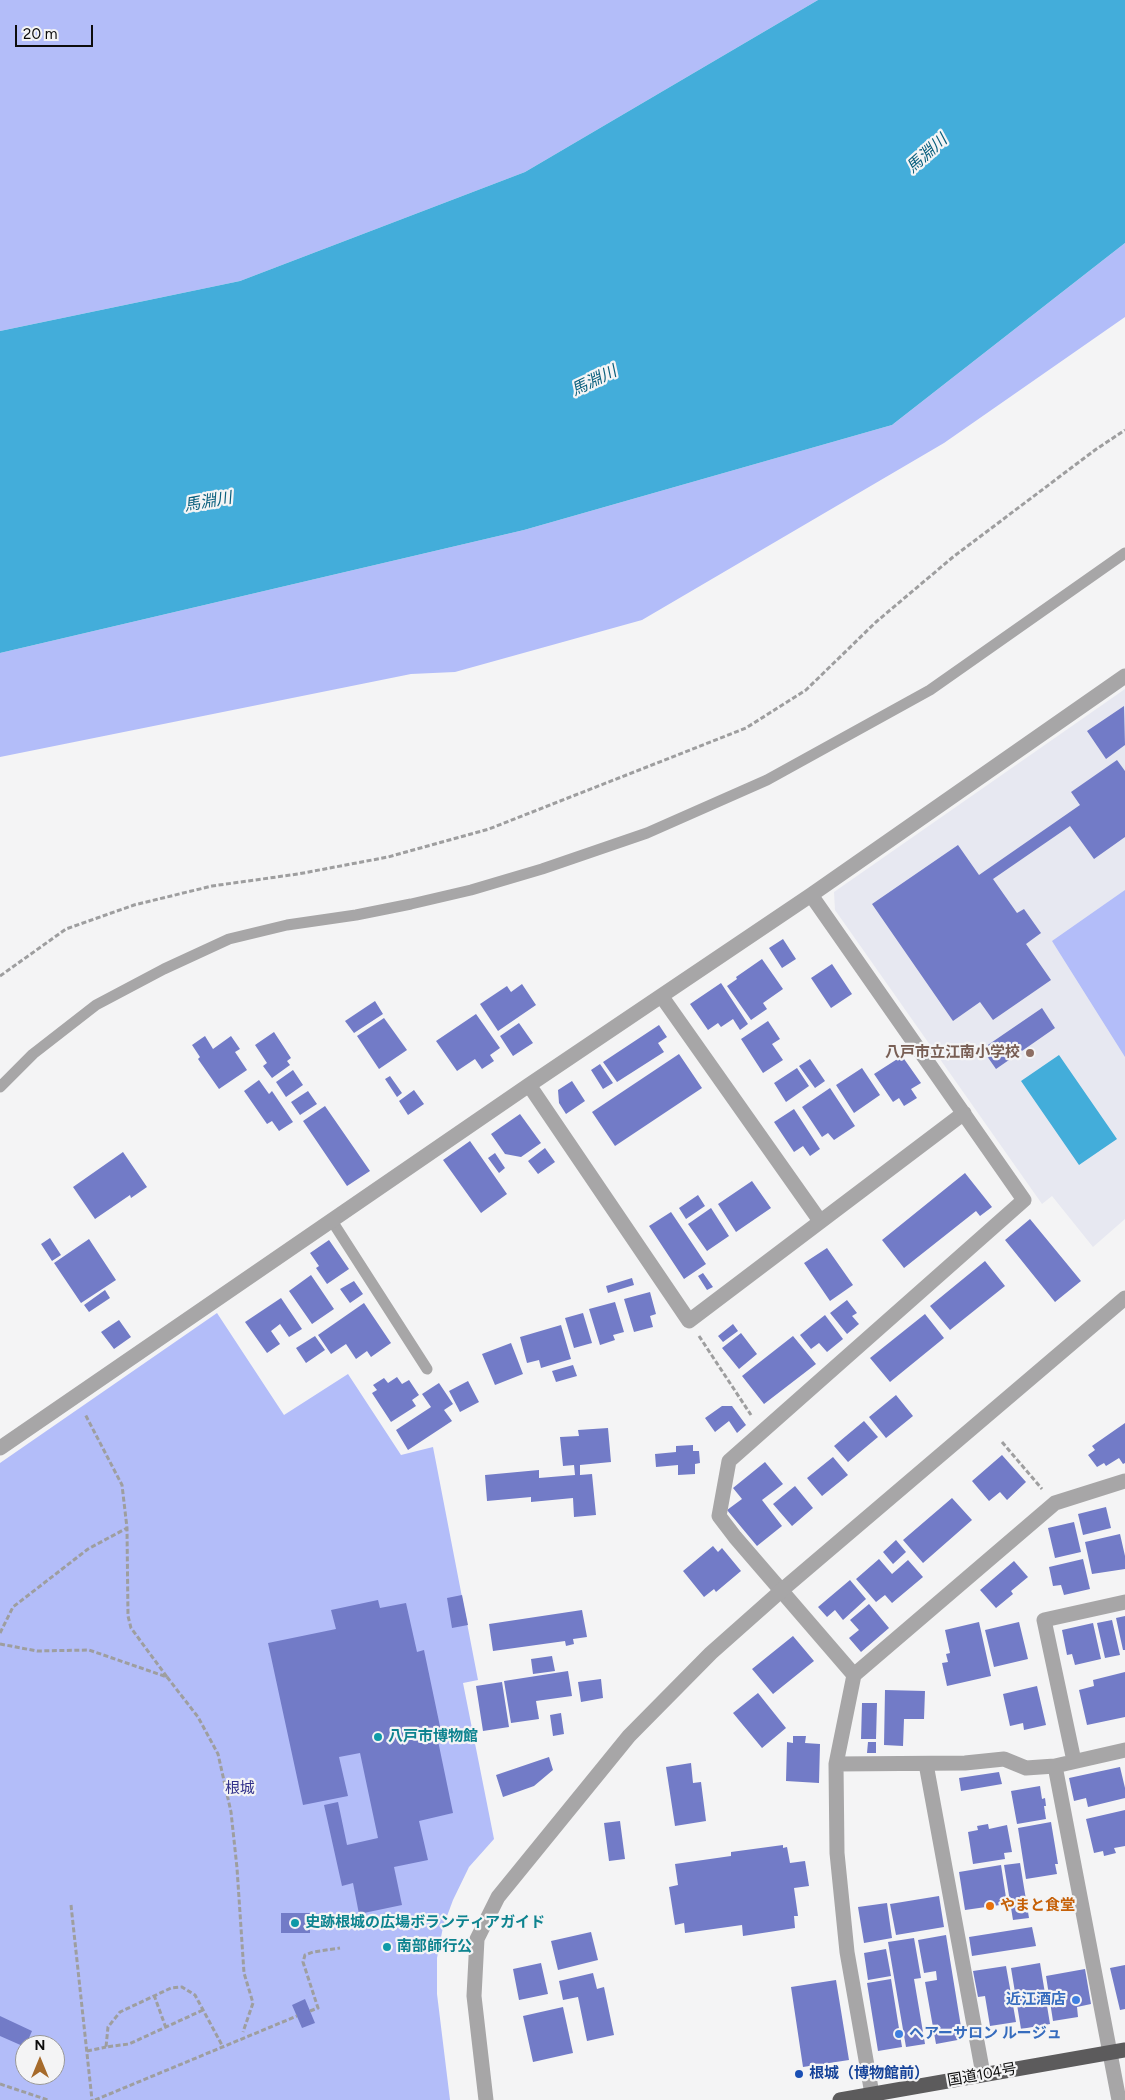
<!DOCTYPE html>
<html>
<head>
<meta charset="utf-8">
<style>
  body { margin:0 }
  #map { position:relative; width:1125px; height:2100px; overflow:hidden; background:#f4f4f5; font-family:Figtree,sans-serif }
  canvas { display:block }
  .north { position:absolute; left:15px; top:2035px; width:50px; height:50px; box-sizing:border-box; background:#f4f4f5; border:1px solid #989898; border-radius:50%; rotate:0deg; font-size:14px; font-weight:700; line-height:20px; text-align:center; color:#0d0d0d }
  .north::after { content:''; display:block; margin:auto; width:18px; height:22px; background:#a66b2c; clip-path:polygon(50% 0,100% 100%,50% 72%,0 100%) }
  .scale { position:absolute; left:15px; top:25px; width:78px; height:22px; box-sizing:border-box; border:2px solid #0d0d0d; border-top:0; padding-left:6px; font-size:15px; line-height:18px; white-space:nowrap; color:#0d0d0d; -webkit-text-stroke:4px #f4f4f5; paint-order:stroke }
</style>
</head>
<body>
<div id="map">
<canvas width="1125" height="2100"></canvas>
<div class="north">N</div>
<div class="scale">20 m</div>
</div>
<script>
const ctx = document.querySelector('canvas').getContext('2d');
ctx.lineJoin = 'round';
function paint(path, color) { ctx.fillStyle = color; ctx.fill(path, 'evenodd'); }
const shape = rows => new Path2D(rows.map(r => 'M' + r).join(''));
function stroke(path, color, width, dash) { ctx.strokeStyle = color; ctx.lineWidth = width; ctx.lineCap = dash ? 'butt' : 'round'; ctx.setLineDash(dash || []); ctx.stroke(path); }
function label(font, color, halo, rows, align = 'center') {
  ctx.font = font + ' Figtree,"Noto Sans JP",sans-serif'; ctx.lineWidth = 4.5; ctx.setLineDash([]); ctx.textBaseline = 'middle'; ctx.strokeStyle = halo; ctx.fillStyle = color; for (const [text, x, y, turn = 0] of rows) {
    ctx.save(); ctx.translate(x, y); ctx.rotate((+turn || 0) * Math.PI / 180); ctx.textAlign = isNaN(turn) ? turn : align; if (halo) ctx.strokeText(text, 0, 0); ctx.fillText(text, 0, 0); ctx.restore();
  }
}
const built = shape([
  [1125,689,1125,1219,1093,1247,1052,1196,1042,1204,835,910,834,892]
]);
const green = shape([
  [0,0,818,0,525,172,240,281,0,331],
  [1125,243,1125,317,944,443,642,620,455,672,411,674,0,757,0,653,524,530,892,425],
  [1125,890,1125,1057,1052,941],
  [217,1313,284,1415,348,1374,401,1455,433,1447,478,1680,463,1683,494,1839,469,1867,453,1900,443,1927,437,1958,437,1994,450,2100,0,2100,0,1463],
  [25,2045,55,2045,55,2075,25,2075]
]);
const water = shape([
  [818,0,1125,0,1125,243,892,425,524,530,0,653,0,331,240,281,525,172],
  [1059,1055,1117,1139,1079,1165,1021,1081]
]);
const building = shape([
  [1124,706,1125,745,1106,759,1087,731],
  [1117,760,1125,771,1125,837,1094,859,1070,826,993,879,1017,913,1024,909,1041,933,1026,944,1051,980,993,1020,980,1002,953,1021,872,904,958,845,979,875,1080,805,1071,792],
  [783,939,796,959,782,968,769,948],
  [762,959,783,989,763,1003,767,1009,751,1020,727,986,737,979,736,977],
  [832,964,852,994,831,1008,811,978],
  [721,983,748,1024,740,1030,733,1019,721,1027,718,1023,708,1030,690,1004],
  [522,984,536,1005,498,1031,480,1004,507,986,511,992],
  [375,1001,383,1014,354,1033,345,1021],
  [1042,1008,1055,1028,996,1069,982,1049],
  [476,1014,500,1048,490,1055,494,1061,482,1069,475,1059,457,1071,436,1041],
  [384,1018,407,1050,379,1069,357,1036],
  [768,1021,780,1039,772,1044,783,1060,763,1073,741,1039],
  [519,1023,533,1043,513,1056,500,1036],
  [659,1025,667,1037,658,1043,664,1052,617,1082,603,1062],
  [274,1032,291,1058,287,1061,290,1065,272,1078,263,1066,267,1063,255,1045],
  [205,1036,213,1049,231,1036,240,1049,235,1052,247,1070,219,1089,198,1059,200,1057,192,1045],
  [679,1054,702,1088,615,1146,592,1112],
  [902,1056,921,1083,911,1089,917,1098,904,1106,899,1098,893,1102,874,1074],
  [810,1059,825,1081,815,1088,799,1066],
  [600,1064,613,1083,603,1089,591,1070],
  [797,1068,809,1086,786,1102,774,1083],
  [862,1068,880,1095,854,1113,836,1085],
  [293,1070,303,1085,286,1097,276,1082],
  [390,1076,402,1093,397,1097,385,1079],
  [259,1080,269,1094,272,1091,293,1122,279,1131,272,1121,267,1124,244,1091],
  [572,1081,585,1101,566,1114,559,1103,558,1090],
  [830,1088,855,1126,834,1140,828,1133,822,1137,802,1107],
  [414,1090,424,1104,408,1115,399,1101],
  [308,1091,317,1104,300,1115,291,1102],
  [325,1106,370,1171,347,1186,303,1121],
  [794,1109,820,1149,810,1156,803,1146,794,1152,774,1122],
  [520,1114,541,1143,521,1157,505,1154,491,1134],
  [470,1141,507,1194,481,1213,443,1160],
  [545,1148,555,1162,538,1174,528,1161],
  [123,1152,147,1187,131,1198,130,1195,95,1219,73,1187],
  [495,1153,505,1168,499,1173,488,1158],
  [965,1173,992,1207,980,1216,976,1211,904,1268,882,1240],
  [752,1181,771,1208,736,1232,718,1204],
  [698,1195,705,1206,686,1219,679,1208],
  [711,1208,729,1236,707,1251,688,1224],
  [671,1212,706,1264,684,1279,649,1226],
  [1030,1219,1081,1281,1055,1302,1005,1240],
  [50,1238,61,1255,52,1261,41,1244],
  [89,1239,116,1280,81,1303,54,1263],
  [329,1240,349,1269,327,1284,316,1268,319,1266,310,1253],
  [827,1248,853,1285,830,1301,804,1263],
  [985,1261,1005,1286,950,1330,930,1306],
  [703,1273,713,1287,707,1290,698,1276],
  [311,1275,334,1309,312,1324,289,1291],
  [632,1278,634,1285,608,1293,606,1286],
  [354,1281,363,1294,350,1303,340,1289],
  [105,1290,110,1298,89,1312,84,1305],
  [650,1292,656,1314,650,1316,653,1327,634,1332,624,1299],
  [281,1298,302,1329,289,1337,280,1324,271,1331,280,1344,267,1353,245,1322],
  [847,1300,857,1313,852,1316,859,1324,847,1334,830,1313],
  [615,1302,624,1332,613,1335,615,1340,600,1345,589,1309],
  [364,1303,391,1343,371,1357,367,1351,356,1359,346,1344,331,1354,318,1335],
  [583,1313,592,1343,574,1348,565,1318],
  [925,1314,944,1338,890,1382,870,1358],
  [825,1315,843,1339,827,1352,819,1343,811,1349,800,1335],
  [119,1320,131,1337,114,1349,101,1332],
  [733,1324,738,1331,723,1342,718,1336],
  [561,1325,571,1359,541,1368,539,1360,527,1363,520,1337],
  [741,1333,757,1354,739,1369,722,1348],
  [315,1336,325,1350,306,1363,296,1348],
  [793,1336,816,1364,764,1404,742,1376],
  [511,1343,523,1374,495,1385,482,1354],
  [573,1365,577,1376,556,1382,552,1371],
  [397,1377,402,1384,409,1380,419,1395,412,1400,416,1406,391,1422,372,1393,377,1390,373,1385,384,1378,388,1383],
  [468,1381,479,1402,460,1412,449,1391],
  [439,1383,453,1404,444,1410,452,1421,408,1450,396,1430,431,1407,422,1394],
  [896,1395,913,1416,886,1438,869,1417],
  [722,1406,732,1406,746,1425,737,1433,729,1421,715,1432,705,1418],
  [864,1421,878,1437,848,1462,834,1446],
  [1125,1423,1125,1463,1123,1464,1119,1458,1106,1466,1104,1463,1097,1467,1088,1455,1095,1450,1092,1446],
  [608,1428,611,1462,580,1465,580,1475,592,1474,596,1515,574,1517,573,1498,531,1502,531,1497,487,1501,485,1475,539,1470,539,1478,575,1475,574,1465,563,1466,560,1437,579,1436,578,1430],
  [693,1445,693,1451,699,1451,700,1463,695,1464,695,1474,678,1475,678,1465,656,1467,655,1454,676,1452,676,1446],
  [1002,1455,1026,1482,1007,1500,1000,1492,989,1501,972,1481],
  [833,1457,848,1475,822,1496,807,1478],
  [765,1462,783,1484,762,1500,782,1526,757,1546,727,1510,742,1499,733,1488],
  [795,1486,813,1508,792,1526,773,1504],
  [952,1498,972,1520,923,1563,903,1540],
  [1106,1507,1111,1528,1083,1535,1078,1514],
  [1074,1522,1081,1552,1055,1558,1048,1528],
  [1120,1534,1125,1556,1125,1569,1092,1574,1085,1542],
  [896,1540,906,1552,893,1564,883,1552],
  [713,1546,718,1552,722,1548,741,1571,716,1592,714,1589,704,1597,683,1571],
  [879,1559,892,1574,908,1560,923,1577,892,1603,885,1595,876,1602,856,1579],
  [1083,1559,1090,1589,1064,1595,1061,1585,1053,1586,1049,1567],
  [1014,1561,1028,1577,1011,1591,1013,1594,996,1608,980,1590],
  [850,1580,866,1599,843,1620,835,1610,827,1617,818,1607],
  [462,1595,468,1625,452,1628,447,1598],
  [378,1600,380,1608,406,1603,417,1652,424,1650,442,1736,437,1736,453,1813,419,1821,428,1860,394,1867,402,1905,359,1914,353,1883,342,1886,324,1805,338,1802,347,1845,378,1838,360,1753,339,1757,348,1796,303,1805,268,1643,336,1629,331,1610],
  [869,1604,889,1628,861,1652,849,1638,859,1630,850,1620],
  [582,1610,587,1637,573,1639,574,1644,566,1646,565,1641,493,1651,489,1624],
  [1125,1616,1125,1650,1123,1650,1116,1618],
  [1112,1620,1120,1655,1105,1658,1097,1623],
  [979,1622,991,1676,947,1686,942,1663,948,1662,946,1654,950,1653,945,1630],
  [1019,1622,1028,1659,994,1667,985,1630],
  [1093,1623,1101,1659,1075,1665,1072,1654,1067,1655,1062,1630],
  [793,1636,814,1661,773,1694,752,1669],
  [552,1656,555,1671,533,1674,531,1659],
  [568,1671,572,1696,536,1701,539,1719,511,1723,504,1681],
  [1125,1672,1125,1717,1087,1725,1079,1690,1094,1686,1093,1680],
  [601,1679,603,1698,581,1702,578,1682],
  [502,1682,509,1727,483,1731,476,1686],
  [1037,1686,1046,1725,1024,1730,1023,1723,1010,1726,1003,1694],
  [885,1690,925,1691,924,1719,904,1719,903,1746,884,1745],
  [758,1693,786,1728,762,1748,733,1713],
  [862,1703,877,1703,876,1739,861,1739],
  [561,1713,564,1734,553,1736,550,1715],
  [793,1736,806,1736,805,1743,820,1744,819,1783,786,1781,787,1742,793,1743],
  [868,1742,876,1742,876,1753,867,1753],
  [549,1757,553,1770,534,1786,503,1797,496,1775],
  [691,1763,693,1783,701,1782,706,1821,675,1826,666,1767],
  [1120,1767,1125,1788,1125,1798,1088,1807,1086,1798,1074,1801,1069,1778],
  [999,1772,1002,1784,961,1791,959,1778],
  [1040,1786,1042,1799,1045,1798,1046,1806,1044,1806,1046,1819,1017,1824,1011,1791],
  [1125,1810,1125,1846,1114,1848,1116,1853,1104,1856,1103,1851,1094,1853,1086,1819],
  [620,1821,625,1859,609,1861,604,1823],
  [1051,1822,1058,1864,1055,1864,1057,1874,1026,1879,1018,1828],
  [988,1824,989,1829,1007,1825,1012,1852,1004,1853,1005,1859,973,1864,968,1832,978,1830,977,1826],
  [783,1845,783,1848,787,1847,790,1863,805,1861,809,1886,794,1888,798,1916,794,1916,795,1928,743,1936,742,1925,685,1933,684,1923,675,1925,669,1887,678,1885,675,1864,731,1856,731,1852],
  [1020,1863,1029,1918,1013,1920,1004,1865],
  [1001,1865,1007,1904,965,1910,959,1872],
  [939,1896,944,1927,896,1935,890,1904],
  [887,1903,892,1938,864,1943,858,1907],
  [281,1913,310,1913,310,1933,281,1933],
  [1032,1927,1036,1946,972,1956,969,1937],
  [591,1932,598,1960,558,1970,551,1941],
  [946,1935,963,2039,936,2044,925,1982,937,1980,936,1971,924,1973,918,1940],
  [914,1938,921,1978,914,1979,925,2044,906,2047,888,1942],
  [886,1949,891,1976,868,1980,864,1953],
  [541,1963,548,1994,519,2000,513,1969],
  [1040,1963,1050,2024,1021,2029,1011,1968],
  [1125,1965,1125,2009,1120,2010,1110,1968],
  [1006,1966,1016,2022,990,2026,985,1996,978,1997,973,1971],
  [1085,1969,1091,2004,1077,2007,1078,2017,1053,2021,1046,1976],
  [593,1973,597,1989,604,1987,614,2035,587,2041,578,1997,563,2000,559,1981],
  [891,1979,902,2047,878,2051,867,1983],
  [836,1980,849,2060,803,2067,791,1987],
  [305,1999,315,2023,302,2028,292,2005],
  [563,2007,573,2053,533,2062,523,2016],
  [0,2016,32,2031,25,2047,0,2036]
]);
const path = shape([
  [0,976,66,929,134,905,212,886,298,874,388,857,489,829,746,728,806,690,876,622,953,557,1095,450,1125,430],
  [699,1336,751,1415],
  [1002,1442,1042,1489],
  [0,1633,13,1607,88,1549,127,1528],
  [0,1644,37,1651,89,1650,167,1677,131,1628,128,1616,127,1528,122,1485,85,1414],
  [167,1677,198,1717,218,1754,231,1812,237,1868,244,1973,253,2003,243,2032],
  [71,1905,92,2100],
  [154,1995,166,2028],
  [203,2010,129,2044,106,2047,108,2027,120,2012,171,1988,182,1987,195,1995,223,2047],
  [310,2011,318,2008,303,1962,305,1955,313,1952,340,1948],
  [87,2051,106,2047],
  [0,2084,48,2100],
  [95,2100,297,2016]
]);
const service = shape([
  [0,1087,33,1054,96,1005,164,969,229,939,287,925,356,915,411,904,471,890,542,869,647,833,767,780,930,690,1125,553],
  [332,1221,427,1369]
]);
const minor = shape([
  [811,895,1024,1200,729,1461,719,1516,735,1537,854,1675],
  [662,997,820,1221],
  [529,1085,689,1321,964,1113],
  [0,1448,529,1085,811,895,1125,676],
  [1074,1761,1044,1620,1125,1602],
  [836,1764,965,1763,1004,1759,1026,1768,1055,1766,1125,1750],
  [926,1764,983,2074],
  [1055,1766,1119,2100],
  [872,2094,847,1952,837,1853,836,1764,854,1675,1055,1503,1125,1481]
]);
const tertiary = shape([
  [486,2100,474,1996,477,1939,498,1897,629,1736,711,1653,782,1590,1125,1298]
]);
const trunk = shape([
  [840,2100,1125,2050]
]);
const markers = [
  [1030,1053,5,"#8d6e63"],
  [378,1737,5,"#0f9aa8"],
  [990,1906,5,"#e8710a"],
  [295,1923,5,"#0f9aa8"],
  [387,1947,5,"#0f9aa8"],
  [1076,2000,5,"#3f7fe0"],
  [899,2034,5,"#3f7fe0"],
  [799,2074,5,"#1a4fb4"]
];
const educationNames = [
  ["八戸市立江南小学校",1020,1053]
];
const cultureNames = [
  ["八戸市博物館",388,1737],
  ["史跡根城の広場ボランティアガイド",305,1923],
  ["南部師行公",397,1947]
];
const parkNames = [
  ["根城",240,1789]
];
const foodNames = [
  ["やまと食堂",1000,1906]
];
const shopNames = [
  ["近江酒店",1066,2000],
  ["ヘアーサロン ルージュ",909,2034,"left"]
];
const transitNames = [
  ["根城（博物館前）",809,2074]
];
const streetNames = [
  ["国道104号",982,2075,-10]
];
const waterNames = [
  ["馬淵川",927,154,-42],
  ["馬淵川",594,381,-26],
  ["馬淵川",208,502,-10]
];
paint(built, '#e7e8f1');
paint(green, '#b3bdf9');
paint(water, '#43adda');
paint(building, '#727bc7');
stroke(path, '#9e9e9f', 3, [5, 2.5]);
stroke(service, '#a7a6a7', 11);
stroke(minor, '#a7a6a7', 15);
stroke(tertiary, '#a7a6a7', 15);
stroke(trunk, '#5c5b5c', 15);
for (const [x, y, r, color] of markers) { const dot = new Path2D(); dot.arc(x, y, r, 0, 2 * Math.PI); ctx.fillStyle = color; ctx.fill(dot); stroke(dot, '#f4f4f5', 2); }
label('bold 15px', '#785e54', '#f4f4f5', educationNames, 'right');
label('bold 15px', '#0d838f', '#f4f4f5', cultureNames, 'left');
label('15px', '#31318b', '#f4f4f5', parkNames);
label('bold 15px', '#c56008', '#f4f4f5', foodNames, 'left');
label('bold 15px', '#366cbe', '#f4f4f5', shopNames, 'right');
label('bold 15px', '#164399', '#f4f4f5', transitNames, 'left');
label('15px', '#0d0d0d', '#f4f4f5', streetNames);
label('italic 16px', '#095f7d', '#f4f4f5', waterNames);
</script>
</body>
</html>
